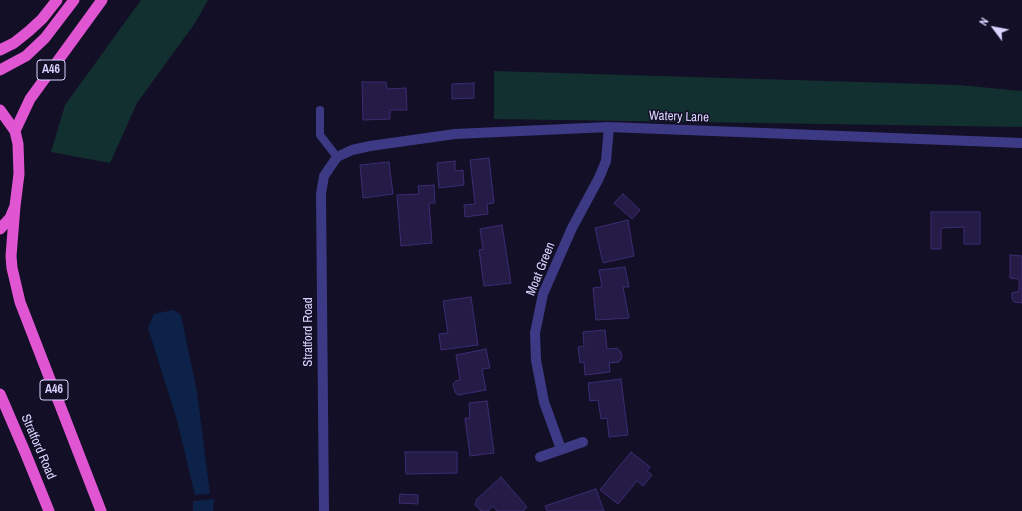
<!DOCTYPE html>
<html>
<head>
<meta charset="utf-8">
<style>
  body { margin:0 }
  #map { position:relative; width:1022px; height:511px; overflow:hidden; background:#130f26; font-family:"Archivo Narrow",sans-serif }
  canvas { display:block }
  .north { position:absolute; left:974px; top:8px; width:40px; height:40px; -webkit-text-stroke:3px #130f26; paint-order:stroke; rotate:302deg; font-size:11px; font-weight:700; line-height:16px; text-align:center; color:#d9d4ff }
  .north::after { content:''; display:block; margin:auto; width:14px; height:18px; background:#d9d4ff; clip-path:polygon(50% 0,100% 100%,50% 72%,0 100%) }
</style>
</head>
<body>
<div id="map">
<canvas width="1022" height="511"></canvas>
<div class="north">N</div>
</div>
<script>
const ctx = document.querySelector('canvas').getContext('2d');
ctx.lineJoin = 'round';
function paint(path, color) { ctx.fillStyle = color; ctx.fill(path, 'evenodd'); }
const shape = rows => new Path2D(rows.map(r => 'M' + r).join(''));
function stroke(path, color, width, dash) { ctx.strokeStyle = color; ctx.lineWidth = width; ctx.lineCap = dash ? 'butt' : 'round'; ctx.setLineDash(dash || []); ctx.stroke(path); }
function label(font, color, halo, rows, align = 'center') {
  ctx.font = font + ' "Archivo Narrow",sans-serif'; ctx.lineWidth = 3; ctx.setLineDash([]); ctx.textBaseline = 'middle'; ctx.strokeStyle = halo; ctx.fillStyle = color; for (const [text, x, y, turn = 0] of rows) {
    ctx.save(); ctx.translate(x, y); ctx.rotate((+turn || 0) * Math.PI / 180); ctx.textAlign = isNaN(turn) ? turn : align; if (halo) ctx.strokeText(text, 0, 0); ctx.fillText(text, 0, 0); ctx.restore();
  }
}
const green = shape([
  [141,0,208,0,195,23,137,103,110,163,51,152,65,105],
  [494,71,959,85,1022,91,1022,127,494,119]
]);
const water = shape([
  [173,310,181,315,197,392,210,494,195,495,177,420,148,328,154,314],
  [214,499,213,511,193,511,193,501]
]);
const building = shape([
  [362,82,386,82,387,89,406,88,407,110,390,110,390,119,363,120,362,82],
  [474,83,474,98,452,99,452,84,474,83],
  [489,158,494,203,487,204,488,214,465,217,464,205,475,204,470,160,489,158],
  [455,161,455,171,463,170,464,185,439,188,437,163,455,161],
  [389,162,393,194,363,198,360,165,389,162],
  [434,185,435,203,429,203,432,243,401,246,397,195,419,194,418,186,434,185],
  [623,194,640,210,632,219,614,203,623,194],
  [931,212,980,212,980,244,964,244,964,227,941,228,941,249,931,249,931,212],
  [628,220,634,256,603,263,595,228,628,220],
  [502,225,511,283,484,286,479,250,483,249,480,229,502,225],
  [1010,255,1022,256,1022,303,1014,302,1012,299,1012,293,1019,291,1019,279,1010,278,1010,255],
  [625,267,629,287,623,287,629,318,596,320,593,288,602,287,599,270,625,267],
  [471,297,478,345,441,350,439,334,448,333,443,301,471,297],
  [605,330,607,349,617,348,621,352,622,357,619,362,609,363,610,372,585,375,584,362,580,363,578,347,584,346,583,332,605,330],
  [486,349,490,368,482,369,486,390,458,395,455,392,453,384,456,381,460,380,456,355,486,349],
  [621,379,628,435,609,437,607,418,601,419,598,400,590,401,588,383,621,379],
  [487,401,494,453,470,456,465,418,470,418,469,403,487,401],
  [405,452,457,452,457,473,406,474,405,452],
  [631,452,650,467,647,471,652,475,643,486,637,481,618,504,600,490,631,452],
  [501,477,527,507,523,511,497,511,493,506,488,511,481,511,475,505,477,499,501,477],
  [596,489,604,511,547,511,545,506,596,489],
  [400,494,418,495,418,504,399,503,400,494]
]);
const service = shape([
  [320,110,320,135,337,157]
]);
const minor = shape([
  [561,449,544,402,536,360,535,333,543,294,572,228,599,178,606,161,609,127],
  [540,457,583,442],
  [324,511,321,194,324,176,337,157,352,150,370,146,455,134,609,127,1022,143]
]);
const trunk = shape([
  [0,50,14,43,29,31,42,19,57,0],
  [0,70,26,56,45,38,74,0],
  [0,110,15,131,18,144,19,174,15,206,10,218,0,229],
  [15,131,30,99,102,0],
  [15,206,11,256,12,268,20,302,101,511],
  [0,394,25,452,49,511]
]);
const shields = [
  [51,70,28],
  [54,390,28]
];
const shieldNames = [
  ["A46",51,70],
  ["A46",54,390]
];
const streetNames = [
  ["Watery Lane",679,117,2],
  ["Moat Green",541,269,-68],
  ["Stratford Road",309,332,-90],
  ["Stratford Road",38,447,67]
];
paint(green, '#12302f');
paint(water, '#0c2248');
paint(building, '#241b47');
stroke(building, '#3b2d73', 1);
stroke(service, '#3d3a85', 8);
stroke(minor, '#3d3a85', 10);
stroke(trunk, '#e055d1', 11);
for (const [x, y, w] of shields) { const box = new Path2D(); box.roundRect(x - w / 2, y - 10, w, 20, 3); ctx.fillStyle = '#130f26'; ctx.fill(box); stroke(box, '#d9d4ff', 1); }
label('bold 12px', '#d9d4ff', null, shieldNames);
label('13px', '#d9d4ff', '#130f26', streetNames);
</script>
</body>
</html>
